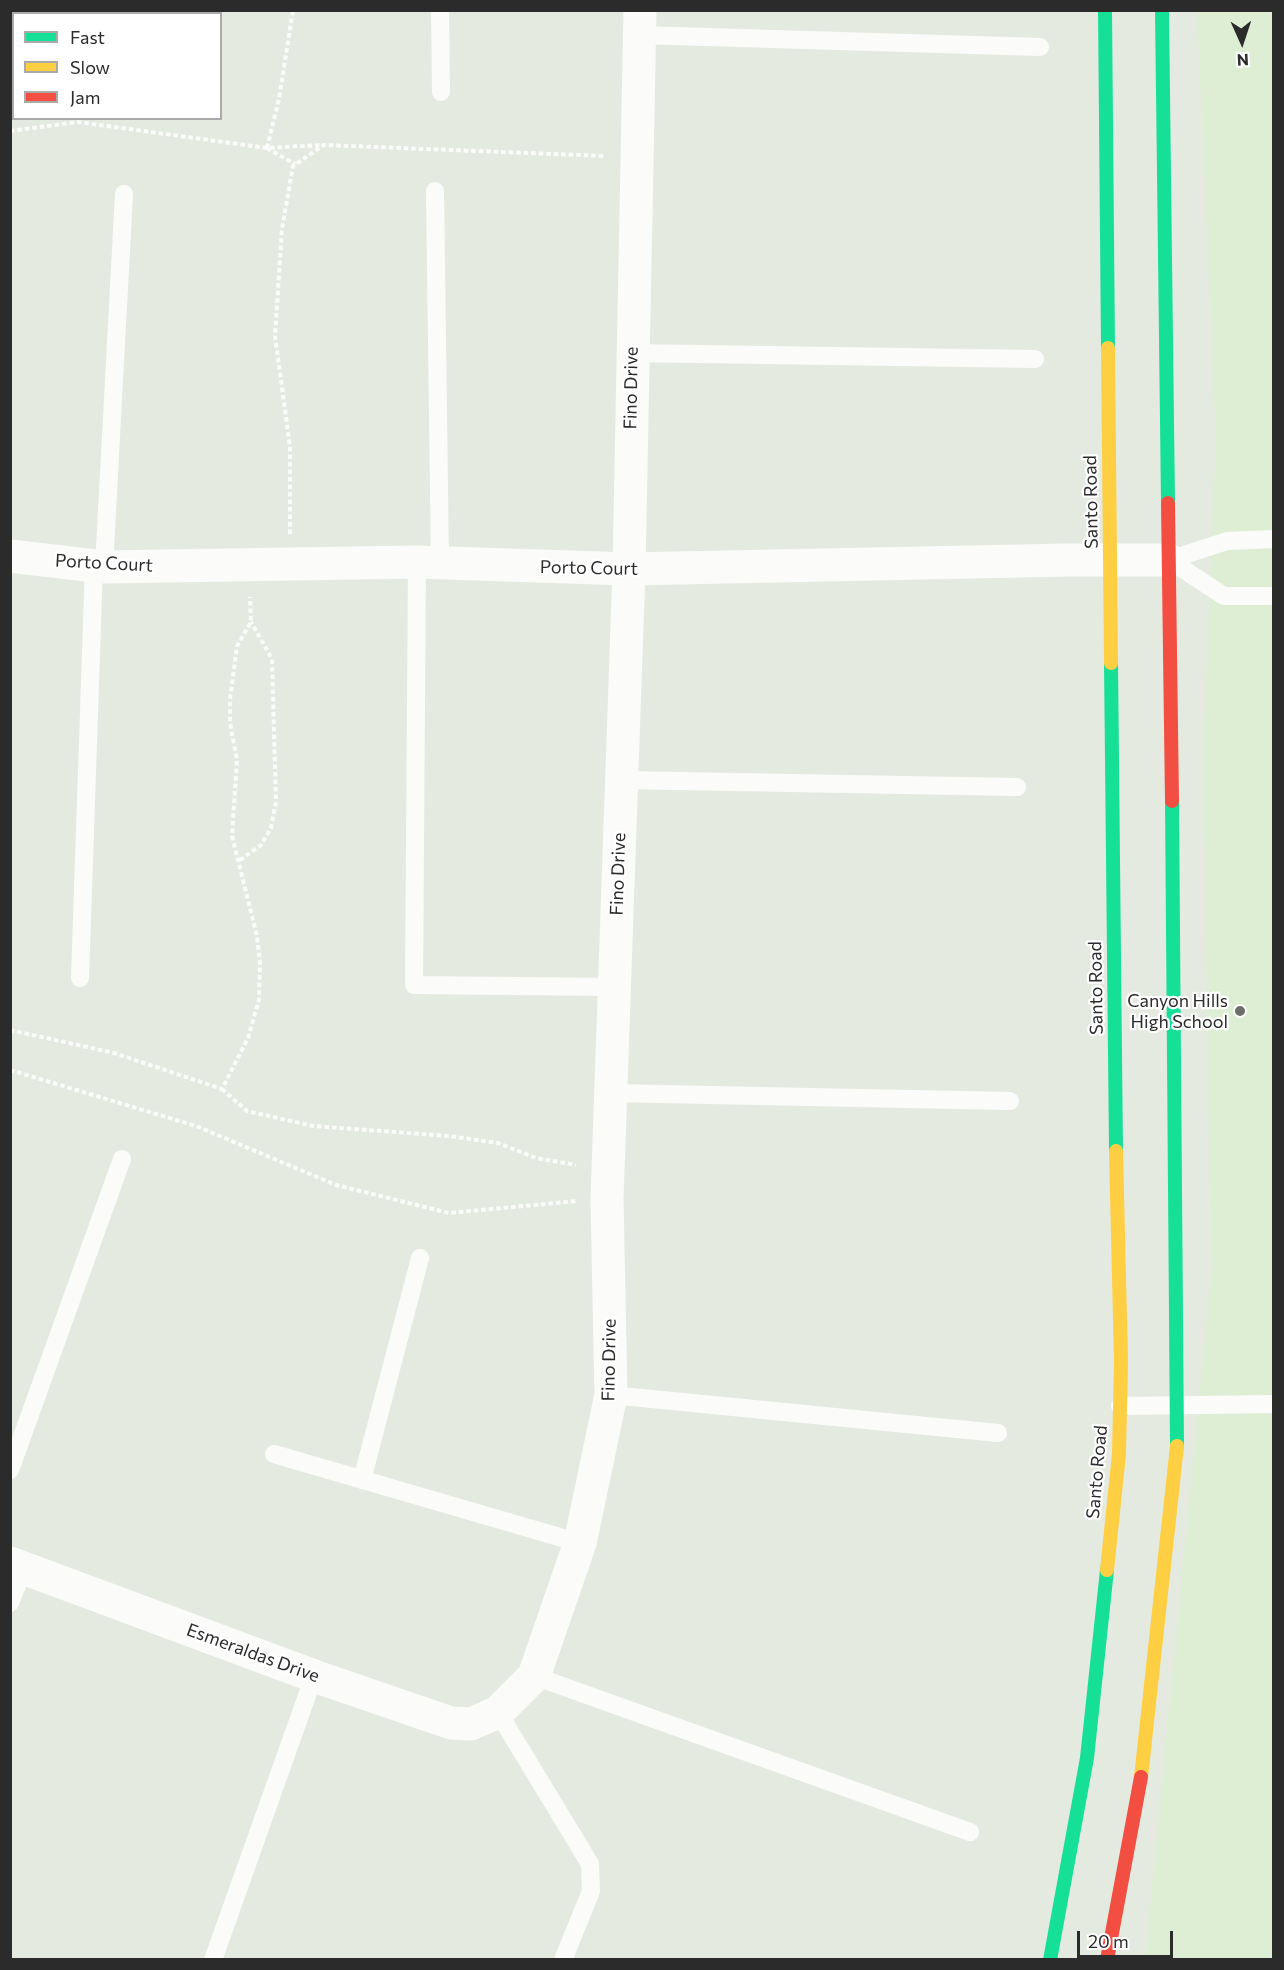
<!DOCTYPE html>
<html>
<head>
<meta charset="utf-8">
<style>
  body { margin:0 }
  #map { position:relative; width:1284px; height:1970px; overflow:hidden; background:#e5eae0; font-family:Commissioner,sans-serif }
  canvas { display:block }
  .frame { position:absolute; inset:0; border:12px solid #2b2b2b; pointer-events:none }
  .legend { position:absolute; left:12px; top:12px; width:210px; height:108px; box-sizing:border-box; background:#fff; border:2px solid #aaa; margin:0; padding:8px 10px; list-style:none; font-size:18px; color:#2b2b2b }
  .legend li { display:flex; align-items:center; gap:12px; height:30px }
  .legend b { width:30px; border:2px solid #aaa }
  .north { position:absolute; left:1212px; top:12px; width:60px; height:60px; -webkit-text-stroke:4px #fff; paint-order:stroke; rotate:177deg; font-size:16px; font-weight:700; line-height:24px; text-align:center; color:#2b2b2b }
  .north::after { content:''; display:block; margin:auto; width:21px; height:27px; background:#2b2b2b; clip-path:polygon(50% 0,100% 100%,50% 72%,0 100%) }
  .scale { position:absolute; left:1077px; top:1931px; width:96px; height:27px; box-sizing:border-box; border:3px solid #2b2b2b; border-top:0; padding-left:8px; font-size:18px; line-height:21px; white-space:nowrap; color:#2b2b2b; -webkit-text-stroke:4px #fff; paint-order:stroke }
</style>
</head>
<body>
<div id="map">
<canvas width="1284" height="1970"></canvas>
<div class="frame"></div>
<ul class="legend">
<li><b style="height:8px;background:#16e098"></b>Fast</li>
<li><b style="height:8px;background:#ffcf43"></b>Slow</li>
<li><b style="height:8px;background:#f24e42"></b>Jam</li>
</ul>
<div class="north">N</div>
<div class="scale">20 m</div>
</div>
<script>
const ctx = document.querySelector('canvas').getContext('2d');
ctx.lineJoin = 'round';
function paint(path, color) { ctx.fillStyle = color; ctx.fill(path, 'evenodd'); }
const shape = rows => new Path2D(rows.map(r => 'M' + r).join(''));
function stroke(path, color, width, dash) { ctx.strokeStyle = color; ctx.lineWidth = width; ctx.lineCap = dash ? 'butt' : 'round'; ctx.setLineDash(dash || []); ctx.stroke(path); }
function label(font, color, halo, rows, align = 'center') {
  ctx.font = font + ' Commissioner,sans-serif'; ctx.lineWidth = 4.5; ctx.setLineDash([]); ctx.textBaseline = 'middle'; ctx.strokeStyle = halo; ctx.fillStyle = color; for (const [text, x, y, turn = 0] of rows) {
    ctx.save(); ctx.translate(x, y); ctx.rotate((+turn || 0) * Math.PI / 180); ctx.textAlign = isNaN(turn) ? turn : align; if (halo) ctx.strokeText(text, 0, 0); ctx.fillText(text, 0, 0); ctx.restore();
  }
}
const education = shape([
  [1197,11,1273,11,1273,1959,1145,1960,1211,1273,1203,750,1216,440]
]);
const path = shape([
  [10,131,78,122,267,148,322,145],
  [267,148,295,164],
  [267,148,279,99,293,10],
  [290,534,290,447,275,336,282,229,293,166,324,145,605,156],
  [240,860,261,845,271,828,276,802,272,659,251,622],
  [10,1030,114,1053,222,1089,248,1038,259,1000,260,964,257,936,232,836,237,760,230,723,230,699,237,646,251,622,250,597],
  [10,1070,196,1126,336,1185,449,1213,577,1201],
  [222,1089,247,1111,313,1126,449,1136,498,1143,536,1158,576,1165]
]);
const lane = shape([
  [440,10,441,92],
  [128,14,128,10],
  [640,35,1040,47],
  [435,191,440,564],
  [632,353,1035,359],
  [1169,560,1224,596,1274,596],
  [1169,560,1227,541,1274,539],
  [417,562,414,985,615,987],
  [104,567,124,194],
  [621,780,1017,787],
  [80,978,94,565],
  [610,1093,1010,1101],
  [611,1395,998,1433],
  [1120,1406,1274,1404],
  [274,1454,580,1543],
  [10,1470,122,1159],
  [362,1480,420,1258],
  [10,1603,24,1568],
  [534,1676,970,1832],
  [498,1712,590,1864,591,1891,563,1960],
  [213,1960,314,1676]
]);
const street = shape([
  [10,556,104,567,417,562,629,569,1068,560,1169,560],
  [10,1563,314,1676,451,1723,471,1724,498,1712,534,1676,580,1543,611,1395,607,1199,629,569,640,10]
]);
const fast = shape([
  [1105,10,1108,348],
  [1162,10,1168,503],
  [1111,663,1116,1151],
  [1172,801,1177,1446],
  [1050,1960,1087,1758,1107,1570]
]);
const slow = shape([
  [1108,348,1111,663],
  [1107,1570,1119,1454,1121,1361,1116,1151],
  [1141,1777,1177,1446]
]);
const jam = shape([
  [1168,503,1172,801],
  [1107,1960,1141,1777]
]);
const markers = [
  [1240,1011,6,"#6c6e6a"]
];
const streetNames = [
  ["Fino Drive",631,388,-89],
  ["Santo Road",1091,502,-91],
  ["Porto Court",104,563,3],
  ["Porto Court",589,568,1],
  ["Fino Drive",618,874,-88],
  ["Santo Road",1096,988,-91],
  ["Fino Drive",609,1360,-89],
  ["Santo Road",1097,1472,-85],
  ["Esmeraldas Drive",253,1653,20]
];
const poiNames = [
  ["Canyon Hills",1228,1001],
  ["High School",1228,1022]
];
paint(education, '#deeed4');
stroke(path, '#fbfcfa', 4, [4.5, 3]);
stroke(lane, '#fbfcfa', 18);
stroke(street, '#fbfcfa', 33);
stroke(fast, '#16e098', 14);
stroke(slow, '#ffcf43', 14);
stroke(jam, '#f24e42', 14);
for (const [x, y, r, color] of markers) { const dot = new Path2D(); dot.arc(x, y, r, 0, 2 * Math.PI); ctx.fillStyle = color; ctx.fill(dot); stroke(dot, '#fff', 2); }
label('18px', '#2b2b2b', '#fff', streetNames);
label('18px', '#2b2b2b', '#fff', poiNames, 'right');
</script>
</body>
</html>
